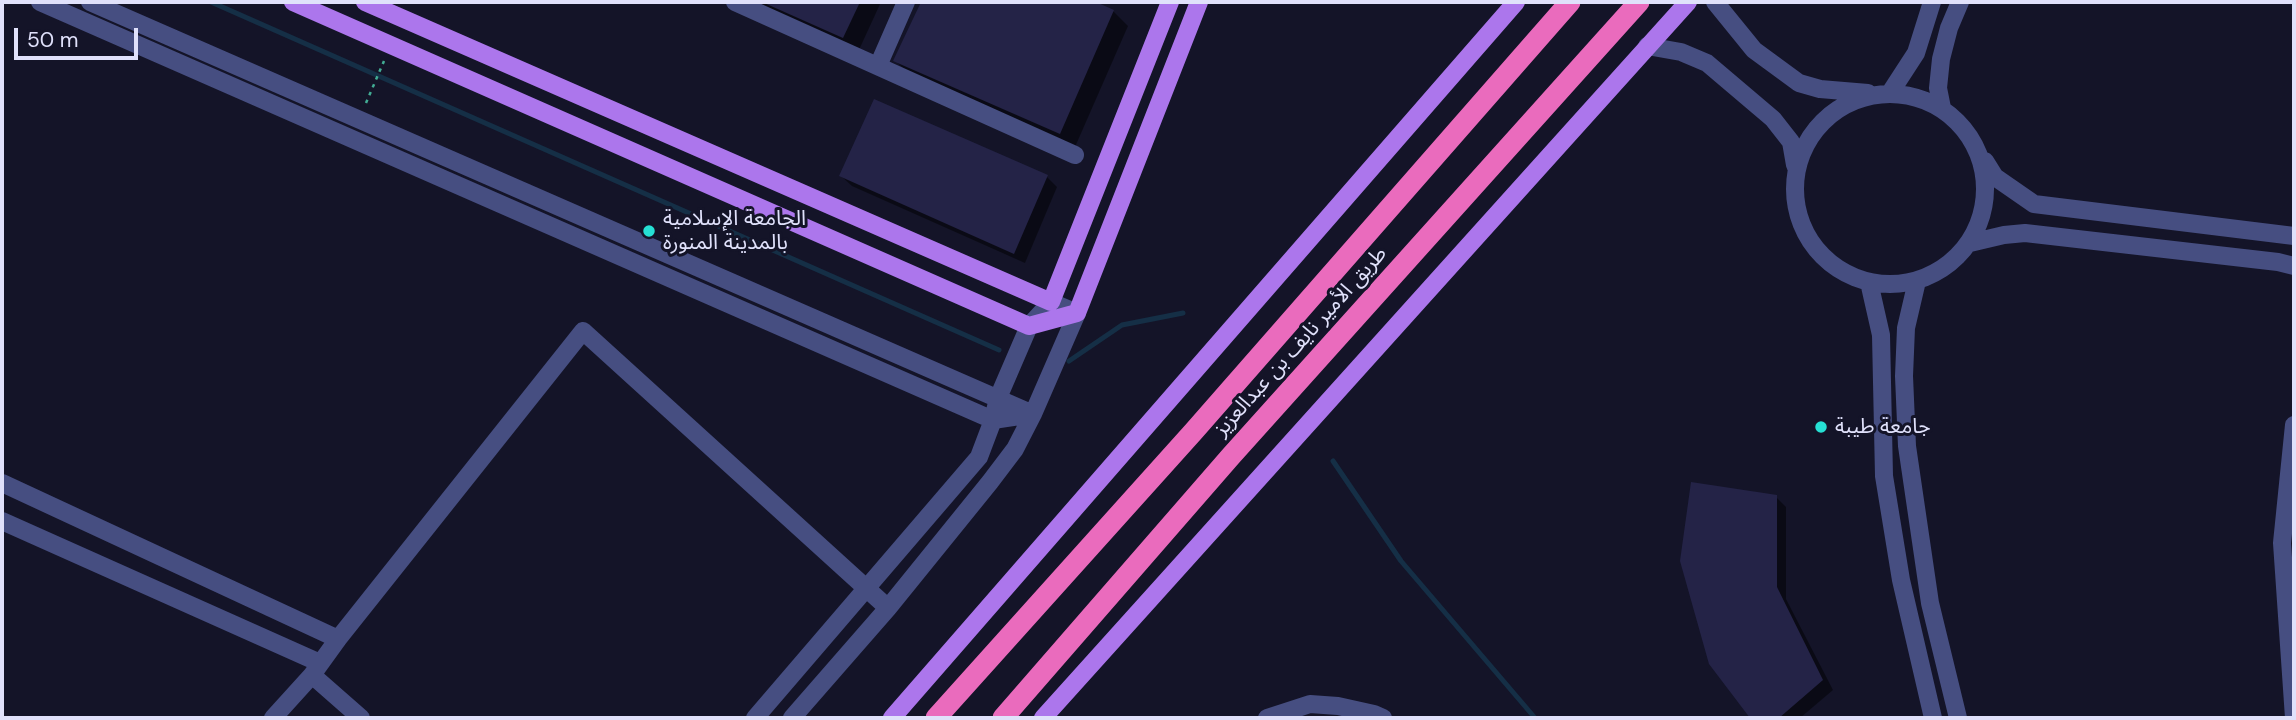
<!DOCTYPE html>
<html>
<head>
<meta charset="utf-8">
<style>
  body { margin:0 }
  #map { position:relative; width:2296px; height:720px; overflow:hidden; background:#141428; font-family:"DM Sans",sans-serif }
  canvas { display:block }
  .frame { position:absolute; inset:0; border:4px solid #e0e1fb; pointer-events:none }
  .scale { position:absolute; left:14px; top:28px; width:124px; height:32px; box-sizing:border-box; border:4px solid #e0e1fb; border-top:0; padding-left:9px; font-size:21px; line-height:24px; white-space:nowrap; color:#e0e1fb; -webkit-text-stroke:5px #141428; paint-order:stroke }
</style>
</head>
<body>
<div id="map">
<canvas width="2296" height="720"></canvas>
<div class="frame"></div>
<div class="scale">50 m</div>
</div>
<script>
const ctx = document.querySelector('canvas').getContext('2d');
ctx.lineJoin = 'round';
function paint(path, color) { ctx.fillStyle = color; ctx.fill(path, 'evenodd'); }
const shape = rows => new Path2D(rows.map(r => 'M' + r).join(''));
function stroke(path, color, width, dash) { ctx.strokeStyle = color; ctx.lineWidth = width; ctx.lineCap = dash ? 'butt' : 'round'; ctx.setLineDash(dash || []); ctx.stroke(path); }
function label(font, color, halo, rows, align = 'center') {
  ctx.font = font + ' "DM Sans","Noto Sans Arabic",sans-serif'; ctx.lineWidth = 6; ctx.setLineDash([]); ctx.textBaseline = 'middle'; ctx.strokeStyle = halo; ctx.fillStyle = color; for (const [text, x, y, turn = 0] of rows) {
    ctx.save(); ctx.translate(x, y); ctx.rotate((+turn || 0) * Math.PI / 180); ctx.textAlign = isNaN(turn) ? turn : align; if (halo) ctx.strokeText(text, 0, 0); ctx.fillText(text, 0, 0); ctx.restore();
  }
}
const shadow = shape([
  [743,2,881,2,858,52],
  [923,2,1091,2,1113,11,1128,26,1075,147,910,75,895,60],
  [841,176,1047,177,1057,187,1025,263,852,186],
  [1776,497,1786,507,1786,599,1833,690,1800,718,1752,718,1711,663]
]);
const stream = shape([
  [211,2,999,350],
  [1069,361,1122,325,1183,313],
  [1333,461,1401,561,1535,718]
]);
const building = shape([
  [762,2,860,2,843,38],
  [921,2,1096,2,1114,10,1060,134,893,61],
  [874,99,1048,175,1014,254,839,176],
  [1691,482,1777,495,1777,587,1823,680,1779,718,1750,718,1709,664,1680,561]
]);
const path = shape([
  [366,103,384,61]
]);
const minor = shape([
  [40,2,993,420,1033,414,90,2],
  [735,2,1075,155],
  [1715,2,1754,50,1799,83,1820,89,1868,93],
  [1647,46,1681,52,1707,63,1773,119,1791,142,1795,165],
  [878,66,906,2],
  [1890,93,1916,53,1932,2],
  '1795 189a95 95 0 1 1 190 0a95 95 0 1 1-190 0Z',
  [1942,108,1938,88,1941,59,1949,28,1960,2],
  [1985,161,1995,177,2034,204,2294,236],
  [1970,243,2004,235,2025,233,2278,262,2294,266],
  [1917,281,1906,328,1904,376,1907,446,1930,603,1958,718],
  [1869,282,1881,335,1884,476,1901,580,1933,718],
  [2294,425,2282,543,2294,718],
  [2,483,338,639],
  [2,521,320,663],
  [312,675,361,718],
  [273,718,312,675,338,639,583,331,888,608],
  [755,718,979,457,993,420,998,398,1029,326,1051,302,1077,313,1033,414,1015,449,990,482,888,608,792,718],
  [1267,718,1310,704,1338,706,1374,714,1383,718]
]);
const major = shape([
  [293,2,1029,326,1077,313,1199,2],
  [365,2,1051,302,1170,2],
  [892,718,1516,2],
  [1043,718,1688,2]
]);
const highway = shape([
  [936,718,1194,431,1570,2],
  [1003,718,1231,456,1639,2]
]);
const markers = [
  [649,231,7,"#26e0d4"],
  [1821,427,7,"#26e0d4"]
];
const poiNames = [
  ["الجامعة الإسلامية",663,219],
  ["بالمدينة المنورة",663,243],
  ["جامعة طيبة",1835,427]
];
const streetNames = [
  ["طريق الأمير نايف بن عبدالعزيز",1301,342,-48]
];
paint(shadow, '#0007');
stroke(stream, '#152f46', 5);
paint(building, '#242347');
stroke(path, '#42ac94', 2.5, [3.5, 5]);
stroke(minor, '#464e81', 18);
stroke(major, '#ac76ec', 18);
stroke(highway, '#ea6bbd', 21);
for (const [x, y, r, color] of markers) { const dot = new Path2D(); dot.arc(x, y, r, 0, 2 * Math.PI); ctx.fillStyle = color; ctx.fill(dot); stroke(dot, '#141428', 2.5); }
label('21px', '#e0e1fb', '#141428', poiNames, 'left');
label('21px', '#e0e1fb', '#141428', streetNames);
</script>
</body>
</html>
